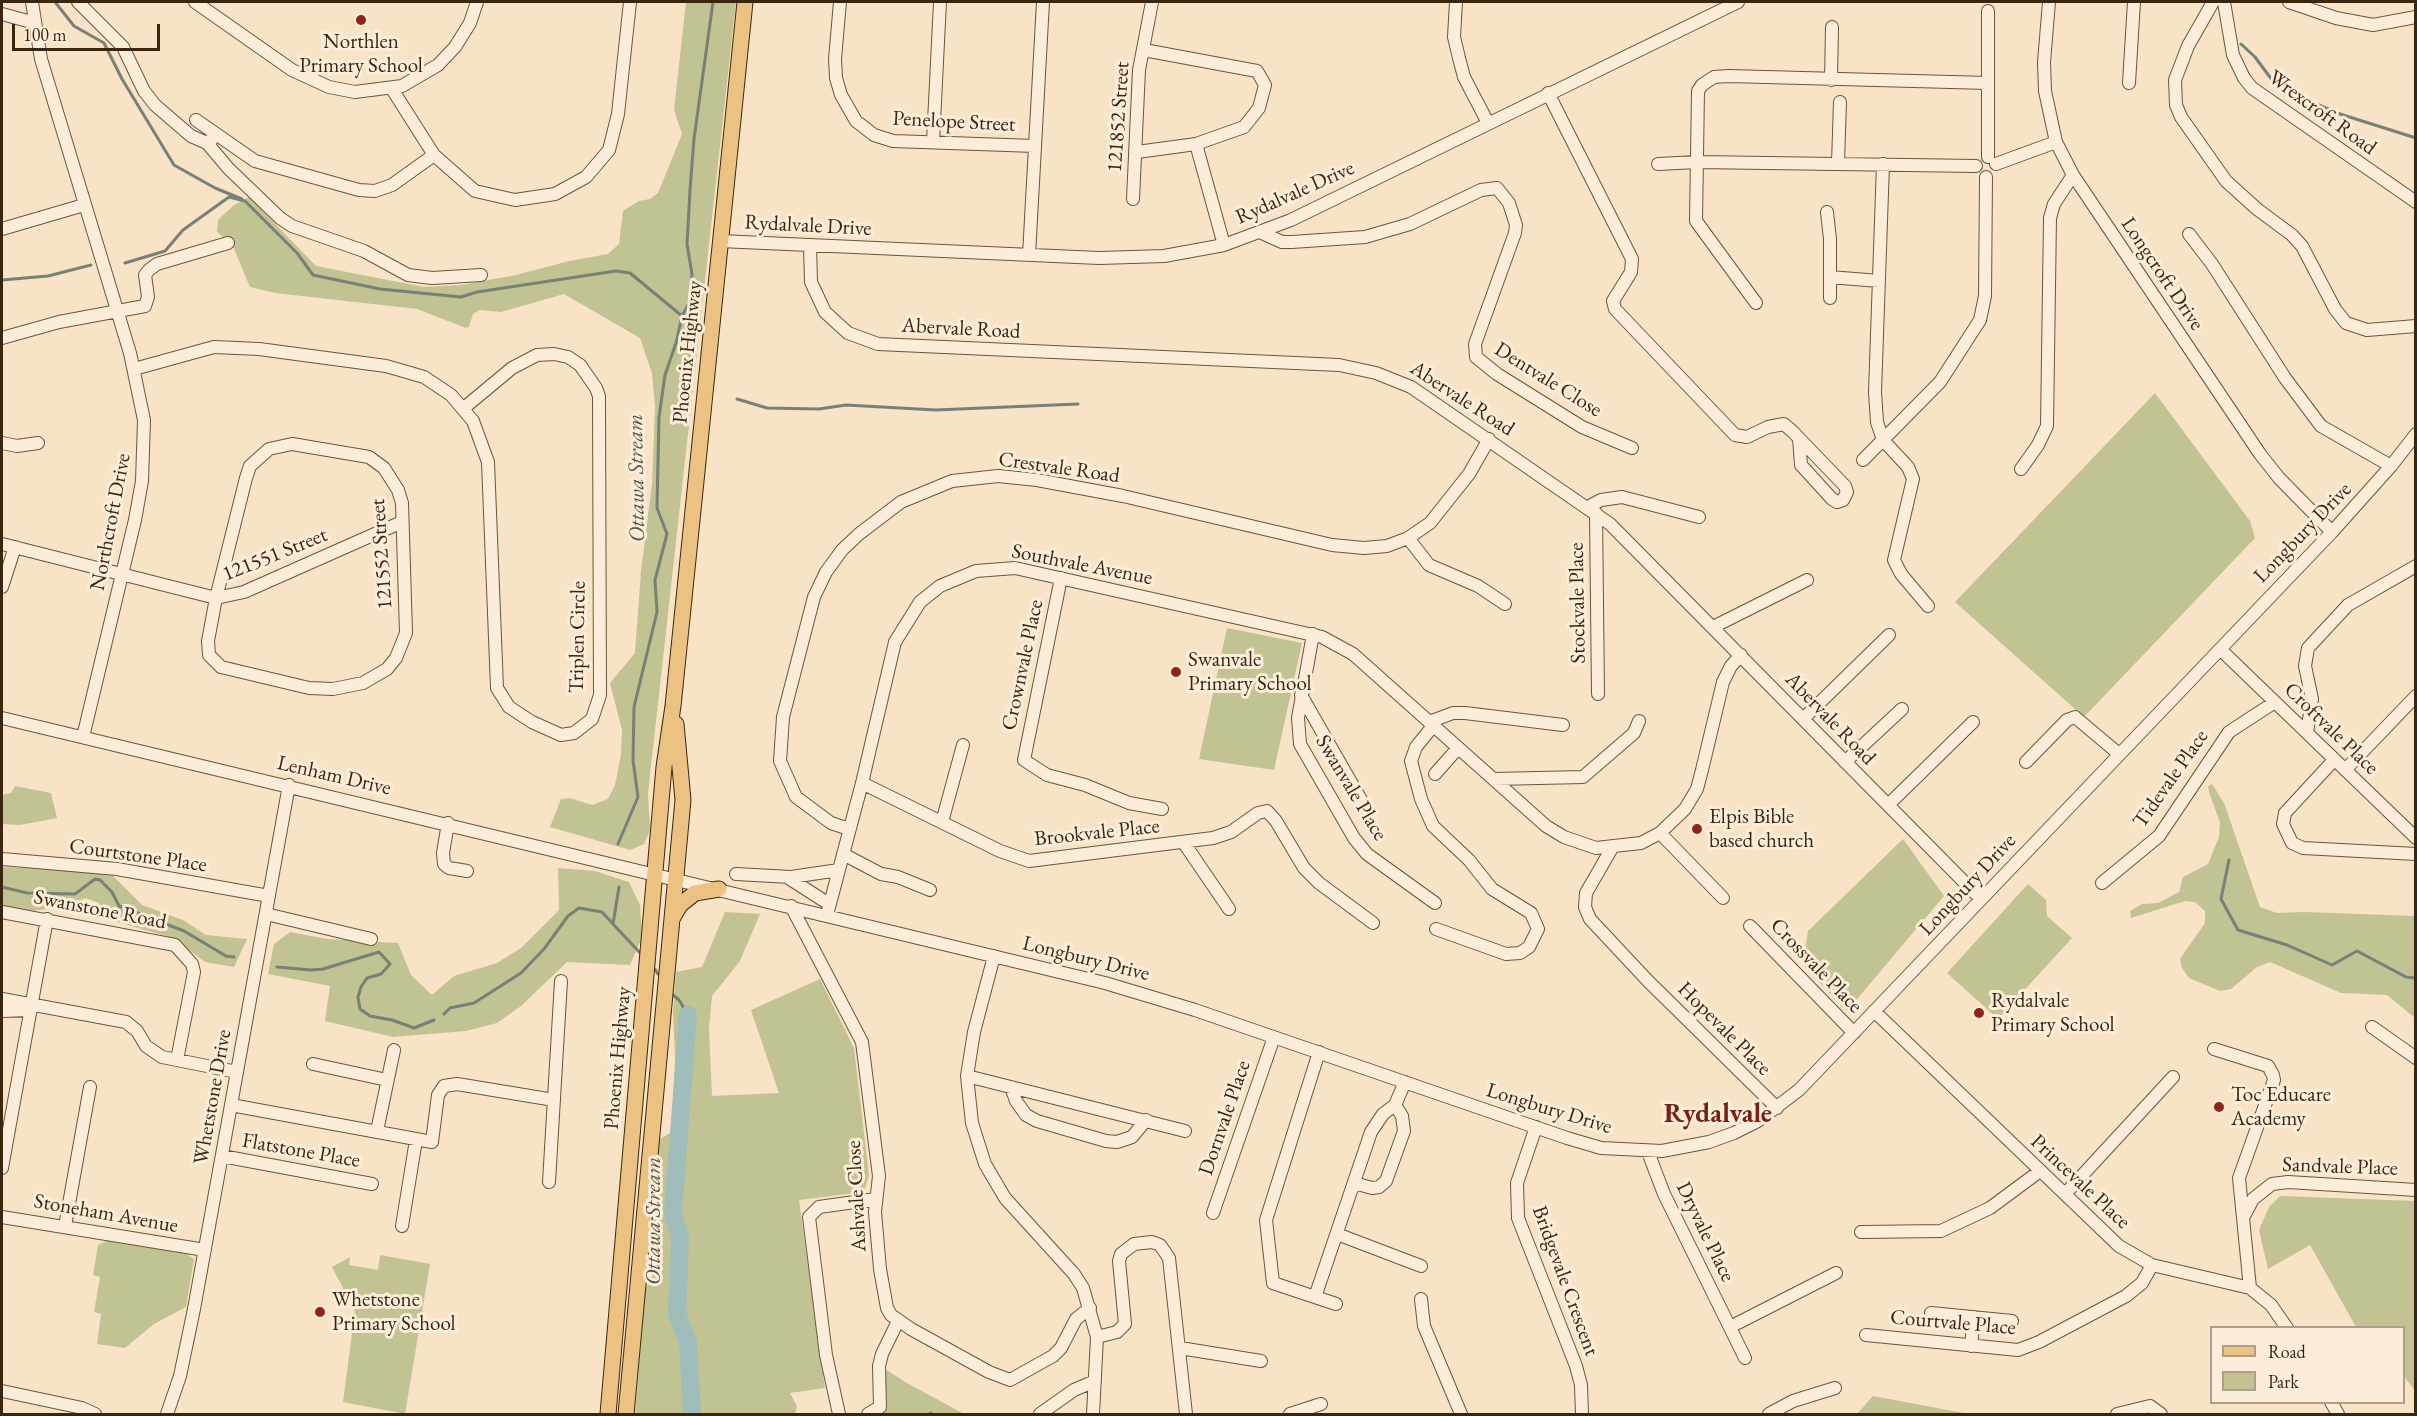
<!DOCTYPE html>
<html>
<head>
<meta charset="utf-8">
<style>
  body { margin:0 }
  #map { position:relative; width:2417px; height:1416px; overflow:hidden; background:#f9e3c6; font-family:"EB Garamond",serif }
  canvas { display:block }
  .frame { position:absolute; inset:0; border:3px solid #3a260e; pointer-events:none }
  .legend { position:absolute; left:2210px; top:1326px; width:195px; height:78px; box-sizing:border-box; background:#fbedda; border:2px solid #ae9d88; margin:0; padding:8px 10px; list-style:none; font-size:18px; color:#3a260e }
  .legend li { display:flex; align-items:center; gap:12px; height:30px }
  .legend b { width:30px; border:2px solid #ae9d88 }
  .scale { position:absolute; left:12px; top:24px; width:148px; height:27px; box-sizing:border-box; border:3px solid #3a260e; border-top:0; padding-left:8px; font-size:18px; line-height:21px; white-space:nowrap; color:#3a260e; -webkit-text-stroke:4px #fbedda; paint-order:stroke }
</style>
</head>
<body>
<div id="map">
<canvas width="2417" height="1416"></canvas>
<div class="frame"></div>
<ul class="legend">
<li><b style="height:8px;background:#ecc283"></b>Road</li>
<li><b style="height:16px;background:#c1c392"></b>Park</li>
</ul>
<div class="scale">100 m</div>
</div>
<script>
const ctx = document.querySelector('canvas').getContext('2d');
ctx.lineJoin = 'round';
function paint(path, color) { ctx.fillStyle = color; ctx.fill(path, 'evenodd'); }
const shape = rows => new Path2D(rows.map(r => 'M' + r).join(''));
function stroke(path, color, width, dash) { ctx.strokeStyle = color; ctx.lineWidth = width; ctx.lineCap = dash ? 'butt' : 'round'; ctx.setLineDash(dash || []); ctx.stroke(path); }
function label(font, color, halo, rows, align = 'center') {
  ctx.font = font + ' "EB Garamond",serif'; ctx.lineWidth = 6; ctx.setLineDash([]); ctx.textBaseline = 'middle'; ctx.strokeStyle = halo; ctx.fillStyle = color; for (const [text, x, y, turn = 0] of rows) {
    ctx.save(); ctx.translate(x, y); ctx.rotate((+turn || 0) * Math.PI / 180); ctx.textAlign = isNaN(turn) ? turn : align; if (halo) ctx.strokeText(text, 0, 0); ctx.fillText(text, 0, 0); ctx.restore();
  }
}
const green = shape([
  [686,2,736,2,648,793,650,830,644,844,630,850,550,827,561,799,570,798,592,805,608,799,615,785,621,755,622,730,610,683,635,653,641,571,652,484,655,407,652,373,640,338,564,294,501,312,480,310,473,314,469,327,466,328,417,309,275,293,250,287,232,244,217,232,218,220,234,205,249,197,316,266,424,287,461,285,516,275,569,261,608,254,619,244,623,211,639,201,650,199,658,193,682,134,674,110],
  [2155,393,2250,521,2255,538,2084,717,1955,602],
  [1227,628,1302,643,1274,770,1199,759],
  [2212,784,2224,803,2260,907,2277,913,2304,912,2415,916,2415,1018,2387,995,2341,993,2270,962,2257,967,2231,989,2220,991,2189,978,2182,968,2180,959,2205,923,2205,911,2195,902,2185,901,2131,918,2130,911,2142,904,2158,903,2179,892,2183,877,2208,864,2219,837,2220,823,2209,792,2208,786],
  [15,786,51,793,57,818,20,825,2,824,2,795,11,793],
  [1903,839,1944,896,1847,1011,1803,965,1808,931],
  [2,867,109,872,142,905,183,920,206,935,247,939,234,967,205,962,173,938,103,918,99,903,85,898,70,907,30,911,2,906],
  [558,868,595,871,629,882,640,905,642,937,630,965,567,962,521,1006,497,1023,466,1031,393,1037,325,1021,330,986,268,974,274,944,290,932,327,939,398,943,411,975,432,995,454,976,497,963,521,948,559,910],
  [2028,884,2046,900,2047,916,2072,938,1998,1019,1947,973],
  [725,912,760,914,740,961,712,996,709,1029,712,1096,779,1093,751,1010,820,979,854,1048,869,1175,864,1192,799,1200,825,1388,790,1393,797,1406,795,1414,635,1414,645,1290,652,1276,655,1248,651,1209,657,1141,673,1131,675,1058,673,1012,676,972,702,967],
  [2280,1196,2415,1201,2415,1391,2404,1376,2404,1328,2356,1327,2310,1245,2268,1269,2259,1230,2269,1207],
  [110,1239,183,1251,194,1259,186,1307,154,1324,125,1348,97,1344,101,1314,94,1312,100,1277,93,1275,98,1245],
  [380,1255,430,1264,405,1414,343,1402,355,1311,332,1267,350,1257,349,1265,378,1270],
  [885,1369,907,1383,964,1414,882,1414,887,1407],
  [1873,1396,1964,1413,1976,1414,1857,1414]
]);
const stream = shape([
  [55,2,74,26,104,43,122,79,174,165,215,188,242,199],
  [2241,44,2255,57,2278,88,2340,114,2416,138],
  [125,263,165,251,183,230,229,197,245,201,297,253,313,275,380,289,461,297,477,292,616,271,630,273,682,316],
  [2,280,48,276,91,265],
  [737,399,767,408,819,409,846,405,936,410,1078,404],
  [618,844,638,797,633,760,634,707,657,612,655,580,667,534,657,508,659,417,665,375,676,343,682,316,691,300,692,274,687,244,690,190,694,139,713,2],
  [2229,860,2221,899,2238,930,2287,945,2332,965,2357,951,2406,977,2416,978],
  [2,887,27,893,75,894,95,879,100,880,112,892,119,906,184,931,226,956,234,957],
  [619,887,613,924,642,955],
  [277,967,311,970,323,969,379,952,390,964,381,974,367,978,361,987,358,997,360,1009,370,1016,392,1020,414,1028,434,1020],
  [655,969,658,974],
  [672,994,679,1000,688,1015],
  [444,1014,450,1008,474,1003,521,973,544,949,568,916,579,908,602,912,613,924],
  [929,1414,931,1413]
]);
const river = shape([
  [688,1015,673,1213,680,1238,677,1313,688,1343,692,1414]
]);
const minor = shape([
  [32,2,41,59,130,353,144,420,142,481,135,520,83,737],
  [78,2,123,47,144,91,155,105,191,136,207,143,212,139],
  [195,2,292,70,329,87,355,92,402,86,438,65,455,47,470,23,477,2],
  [840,2,835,59,836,78,841,95,856,121,874,135,893,141,1035,146],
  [1456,2,1454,37,1459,58,1464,77,1488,123],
  [2049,2,2044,62,2045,91,2056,142,2073,175,2260,454,2279,478,2332,532],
  [2213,2,2188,46,2175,80,2176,105,2181,117,2226,181,2257,209,2292,235,2302,246,2335,309,2346,323,2367,330,2416,326],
  [2224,2,2233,55,2244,78,2252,88,2416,202],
  [2289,2,2336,18,2373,25,2416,17],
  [1988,11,1988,157],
  [2,14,35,23],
  [1831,80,1832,27],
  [2129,83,2134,2],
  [392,89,434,155,475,191,515,200,555,194,586,177,609,150,618,114,630,2],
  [1548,93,1632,259,1631,272,1613,301,1615,309,1735,435,1747,437,1768,427,1784,424,1793,432,1845,486,1847,492,1843,500,1837,502,1832,499,1801,465,1799,438],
  [196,120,255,161,359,190,375,191,392,185,434,155],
  [933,142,940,2],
  [207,143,228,168,280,218,292,226,364,251,408,275,432,278,481,275],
  [1196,144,1224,245],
  [1137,152,1196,144,1244,127,1259,108,1265,85,1257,71,1144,50],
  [1838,163,1840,102],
  [1658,164,1697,162,1976,166],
  [1883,164,1875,392,1877,422,1883,440,1908,467,1913,479,1894,560,1901,574,1928,606],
  [1996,164,2056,142],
  [1133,199,1139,70,1152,2],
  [1827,212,1830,239,1830,298],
  [2,229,84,205],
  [1262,233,1282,242,1292,242,1365,237,1410,224,1481,190,1497,188,1509,203,1516,225,1515,233,1475,344,1476,357,1497,374,1582,427,1632,448],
  [2189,234,2212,264,2285,378,2321,426,2391,466],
  [720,241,1099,258,1164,256,1224,245,1291,220,1738,2],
  [810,245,811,282,825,312,848,333,878,344,1339,365,1376,373,1411,387,1610,524,1981,899],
  [1029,255,1043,2],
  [1830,277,1879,281],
  [1756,303,1696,221,1698,91,1702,85,1714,77,1728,76,1988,83],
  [2,338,59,322,145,306,148,297,145,275,149,270,157,264,228,243],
  [134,369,214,347,259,349,386,366,424,377,451,395,473,421,488,462,497,688,509,707,532,722,561,735,574,733,592,719,600,695,599,396,596,388,580,365,568,357,554,354,537,355,512,368,464,408],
  [2,443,17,446,38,443],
  [292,444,369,457,384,468,398,490,402,503,406,633,396,658,387,669,363,683,333,689,309,688,221,667,209,655,208,641,216,598,246,478,250,466,269,449,292,444],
  [1863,460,1940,382,1980,320,1985,296,1986,177],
  [2021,469,2038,445,2047,426,2050,218,2054,204,2073,175],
  [1588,507,1601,500,1622,497,1699,517],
  [1596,513,1598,694],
  [1408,538,1429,565,1478,586,1505,604],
  [2,544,216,598,244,592,402,522],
  [1061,578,1024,760,1047,775,1085,785,1129,803,1162,809],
  [2,587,15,547],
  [1713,627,1807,580],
  [1313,634,1298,718,1300,744,1354,838,1367,854,1435,903],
  [2220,649,2416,838],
  [1301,695,1368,812],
  [2,718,1105,983,1195,1010,1567,1138,1601,1148,1662,1151,1709,1142,1734,1133,1758,1121,1799,1090,2332,532,2391,466,2416,434],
  [1803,719,1889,635],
  [1429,722,1453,713,1465,713,1563,725],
  [1433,726,1416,747,1411,761,1421,799,1433,826,1469,860,1492,889,1531,913,1538,929,1529,947,1520,953,1506,954,1436,929],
  [2307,733,2312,699,2305,666,2308,648,2348,605,2416,566],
  [2334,760,2285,813,2283,824,2292,843,2303,848,2416,854],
  [1845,762,1902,709],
  [2026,762,2067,720,2075,717,2119,754],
  [2345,770,2416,696],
  [1435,774,1458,748],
  [1494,779,1583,777,1634,733,1639,721],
  [862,783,1000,851,1029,861,1213,838,1231,832,1258,813,1267,811,1276,821,1304,868,1319,883,1373,923],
  [1888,805,1973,722],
  [942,822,963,745],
  [448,823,443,853,444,864,449,868,467,871],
  [849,829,831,823,796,797,780,761,783,717,814,597,826,572,842,550,859,534,901,502,952,481,998,476,1037,480,1123,496,1332,545,1364,548,1387,546,1408,538,1430,523,1469,474,1489,439],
  [1660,833,1723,898],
  [1184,843,1229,909],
  [1612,848,1586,893,1585,907,1590,919,1647,980,1777,1108],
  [843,854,881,874,898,877,930,890],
  [2,859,117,869,269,896],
  [736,874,791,877,839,870],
  [787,877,829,904],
  [2102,883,2159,836,2229,732,2275,702],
  [791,906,862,1042,879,1176,875,1212,880,1269,887,1308,891,1315,911,1329,989,1372,1010,1380,1053,1356,1061,1348,1076,1319,1090,1308],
  [2,912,175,945,192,964,194,972,177,1060],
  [266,914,371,939],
  [827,915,862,783,895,642,920,602,940,586,976,571,1015,568,1322,637,1353,654,1546,826,1564,837,1596,848,1641,843,1660,833,1685,809,1697,789,1702,770,1723,682,1731,666,1741,655],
  [1750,926,1854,1033],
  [994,956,974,1032,967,1076,972,1123,985,1164,1005,1198,1074,1274,1083,1288,1097,1337,1093,1414],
  [2,999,126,1022,137,1031,146,1046,162,1057,237,1072],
  [2,1011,29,1010],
  [1874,1011,2119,1246,2152,1265,2250,1288,2271,1305,2287,1328],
  [2372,1027,2416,1058],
  [2214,1049,2268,1066,2273,1075,2274,1080,2239,1178,2250,1288],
  [1319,1052,1266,1220,1273,1283,1336,1304],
  [313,1064,387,1080],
  [967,1076,1185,1131],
  [1011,1087,1016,1101,1026,1115,1037,1121,1106,1141,1117,1142,1132,1137,1146,1120],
  [231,1105,432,1142,438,1095,444,1086,457,1084,554,1100],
  [1536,1127,1517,1183,1518,1218,1576,1366,1581,1385,1582,1414],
  [377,1131,394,1050],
  [1648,1152,1664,1194,1745,1358],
  [222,1156,372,1184],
  [2,1168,47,919],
  [549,1182,561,981],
  [1354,1183,1372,1188,1379,1187,1386,1181,1404,1131,1402,1116,1395,1105],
  [2065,1194,2173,1077],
  [1213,1213,1274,1037],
  [2,1217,205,1250],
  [2243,1218,2253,1199,2272,1184,2288,1182,2416,1190],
  [65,1226,90,1087],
  [402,1226,416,1140],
  [1861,1232,1941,1231,1990,1208,2040,1171],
  [1337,1234,1421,1266],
  [1315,1297,1371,1132,1383,1114,1395,1105,1405,1082],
  [1421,1299,1424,1326,1461,1414],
  [1931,1313,2012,1321],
  [1730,1327,1836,1273],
  [1866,1335,2018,1350,2039,1342,2126,1296,2142,1283,2152,1265],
  [1097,1337,1117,1332,1125,1324,1119,1261,1121,1254,1134,1244,1152,1242,1160,1245,1169,1258,1186,1414],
  [1971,1346,1974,1317],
  [1180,1348,1261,1361],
  [2,1391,82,1408,95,1414],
  [2331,1402,2338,1414],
  [167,1414,180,1376,194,1309,289,785],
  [839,1414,826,1355,809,1217,819,1207,876,1199],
  [868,1414,880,1407,879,1366,882,1354,898,1321],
  [1040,1414,1074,1390,1095,1381],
  [1290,1414,1321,1404],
  [1769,1414,1793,1401,1835,1388],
  [2117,1414,2150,1406,2161,1414]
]);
const major = shape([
  [672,919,680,905,695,893,719,889],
  [608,1414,664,767,673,706,745,2],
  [626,1414,683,800,676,724]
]);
const markers = [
  [361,20,6,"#8f2418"],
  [1176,672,6,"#8f2418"],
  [1697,829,6,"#8f2418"],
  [1979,1013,6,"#8f2418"],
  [2219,1107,6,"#8f2418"],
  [320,1312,6,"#8f2418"]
];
const poiNames = [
  ["Northlen",361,42,"center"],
  ["Primary School",361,66,"center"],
  ["Swanvale",1188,660],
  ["Primary School",1188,684],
  ["Elpis Bible",1709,817],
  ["based church",1709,841],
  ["Rydalvale",1991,1001],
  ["Primary School",1991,1025],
  ["Toc Educare",2231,1095],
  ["Academy",2231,1119],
  ["Whetstone",332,1300],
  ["Primary School",332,1324]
];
const streetNames = [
  ["Wrexcroft Road",2322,113,36],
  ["121852 Street",1119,117,-86],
  ["Penelope Street",954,122,3],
  ["Rydalvale Drive",1295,193,-24],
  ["Rydalvale Drive",808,226,3],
  ["Longcroft Drive",2162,274,56],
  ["Abervale Road",961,329,3],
  ["Phoenix Highway",688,352,-84],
  ["Dentvale Close",1548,380,32],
  ["Abervale Road",1462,399,33],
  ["Crestvale Road",1059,468,8],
  ["Northcroft Drive",111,522,-79],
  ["Longbury Drive",2303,533,-46],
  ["121552 Street",382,554,-94],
  ["121551 Street",275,555,-22],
  ["Southvale Avenue",1082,565,11],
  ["Stockvale Place",1578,603,-91],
  ["Triplen Circle",578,637,-89],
  ["Crownvale Place",1023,665,-78],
  ["Abervale Road",1830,719,46],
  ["Croftvale Place",2331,729,44],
  ["Lenham Drive",334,776,13],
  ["Tidevale Place",2171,779,-55],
  ["Swanvale Place",1351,788,59],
  ["Brookvale Place",1097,833,-6],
  ["Courtstone Place",138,856,8],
  ["Longbury Drive",1968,885,-47],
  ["Swanstone Road",100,910,11],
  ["Longbury Drive",1086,959,14],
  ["Crossvale Place",1816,966,46],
  ["Hopevale Place",1724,1029,45],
  ["Phoenix Highway",618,1058,-85],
  ["Whetstone Drive",213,1097,-80],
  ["Longbury Drive",1549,1109,17],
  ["Dornvale Place",1225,1118,-71],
  ["Flatstone Place",301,1151,10],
  ["Sandvale Place",2340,1167,2],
  ["Princevale Place",2080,1182,43],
  ["Ashvale Close",857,1196,-93],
  ["Stoneham Avenue",106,1214,10],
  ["Dryvale Place",1705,1232,64],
  ["Bridgevale Crescent",1565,1281,70],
  ["Courtvale Place",1953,1323,5]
];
const waterNames = [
  ["Ottawa Stream",637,478,-91],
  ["Ottawa Stream",654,1221,-90]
];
const districtNames = [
  ["Rydalvale",1718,1115]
];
paint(green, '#c1c392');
stroke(stream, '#778176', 3);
stroke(river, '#9fbdbb', 18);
stroke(minor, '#6a553c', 14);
stroke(major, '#3a260e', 17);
stroke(minor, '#fbedda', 12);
stroke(major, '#ecc283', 15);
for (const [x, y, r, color] of markers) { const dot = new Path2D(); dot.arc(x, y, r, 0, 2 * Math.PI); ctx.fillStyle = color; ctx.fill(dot); stroke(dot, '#fbedda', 2); }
label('21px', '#3a260e', '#fbedda', poiNames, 'left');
label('21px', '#3a260e', '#fbedda', streetNames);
label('italic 22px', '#585342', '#fbedda', waterNames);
label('bold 27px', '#7a1f14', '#fbedda', districtNames);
</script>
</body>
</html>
